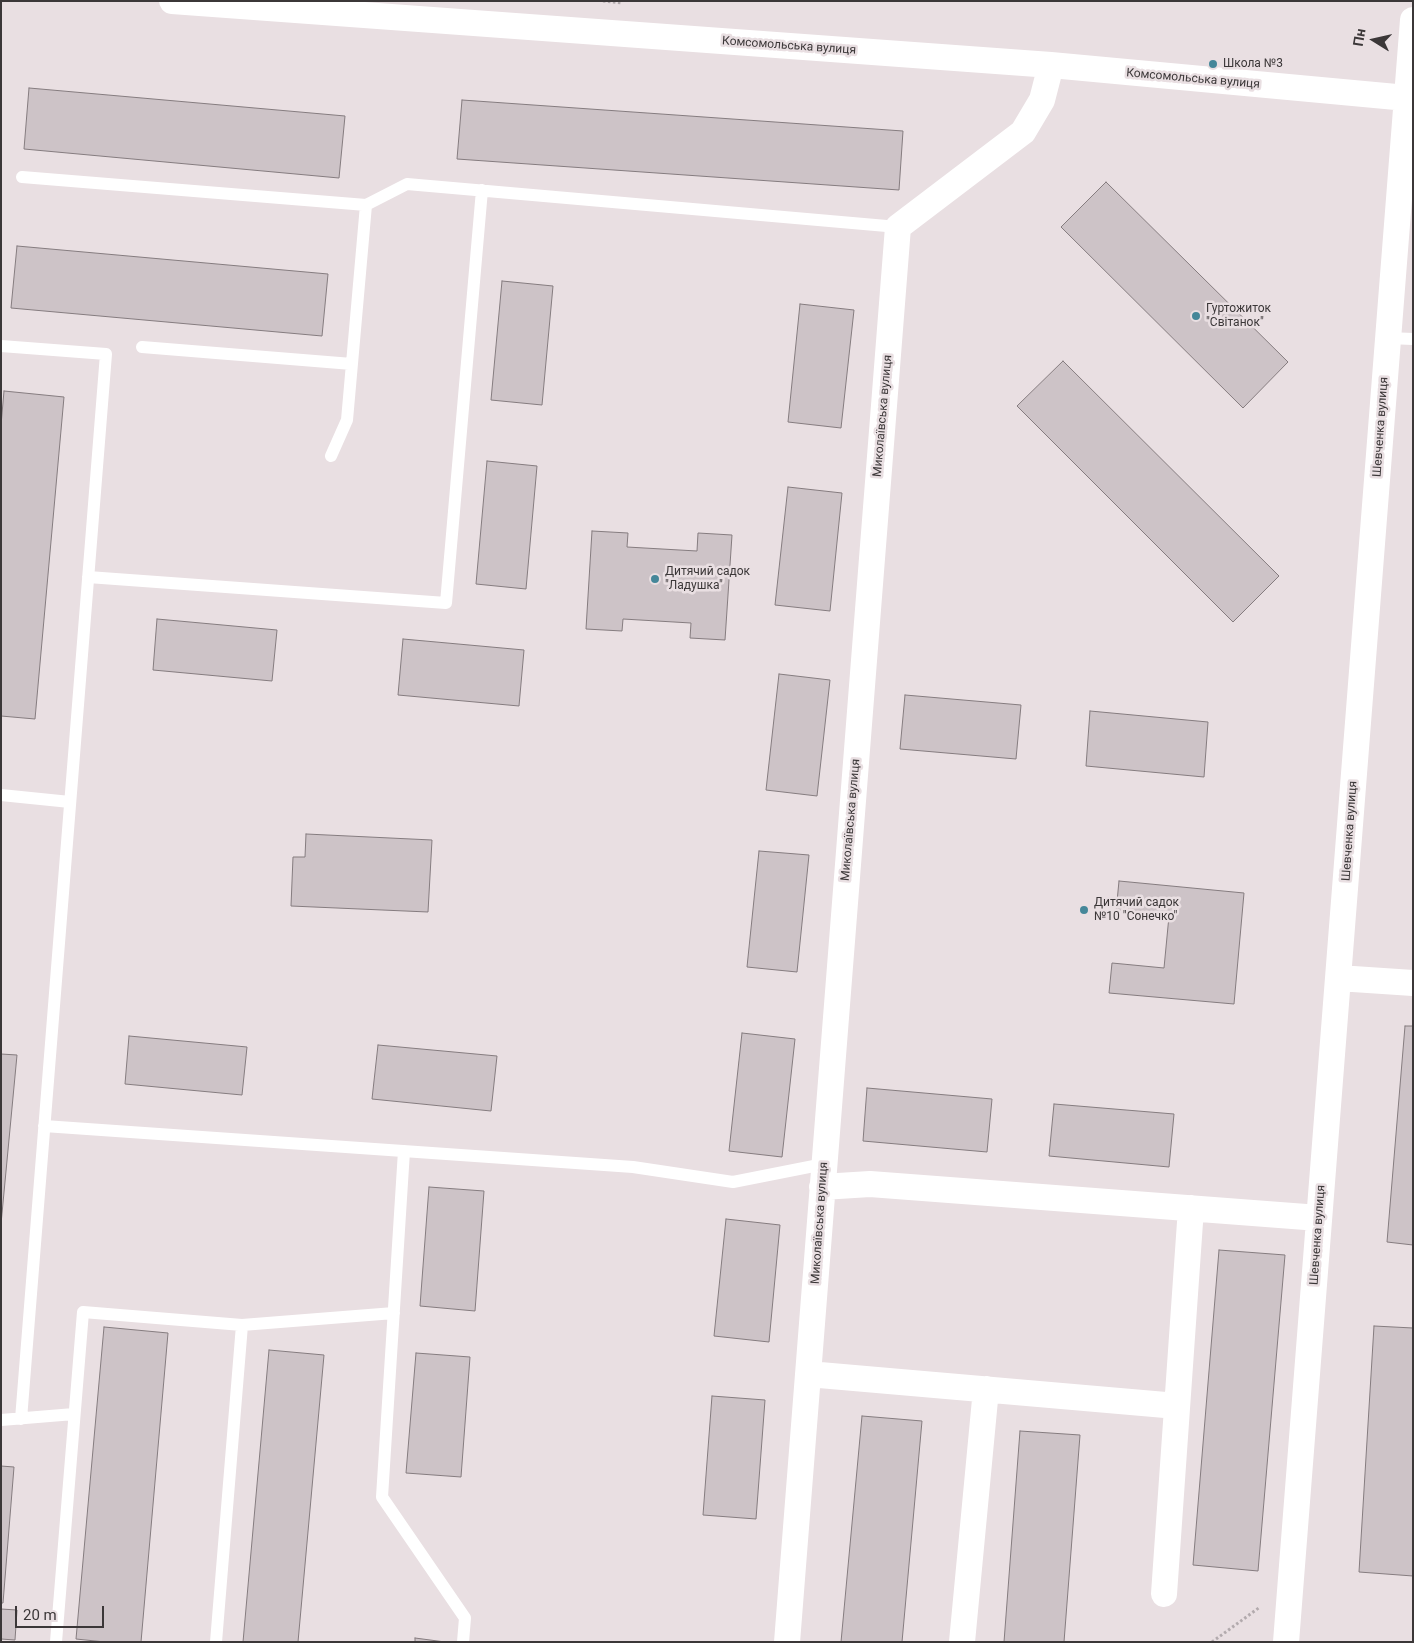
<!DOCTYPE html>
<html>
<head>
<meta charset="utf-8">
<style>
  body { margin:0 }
  #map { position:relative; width:1414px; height:1643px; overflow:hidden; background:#e9dfe2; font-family:Roboto,sans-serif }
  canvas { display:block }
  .frame { position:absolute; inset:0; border:2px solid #3b3738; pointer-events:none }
  .north { position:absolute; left:1349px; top:15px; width:50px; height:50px; -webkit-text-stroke:4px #e9dfe2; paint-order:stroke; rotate:280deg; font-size:14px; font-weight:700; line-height:20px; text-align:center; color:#3b3738 }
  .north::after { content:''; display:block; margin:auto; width:18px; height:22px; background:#3b3738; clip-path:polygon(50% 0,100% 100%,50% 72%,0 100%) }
  .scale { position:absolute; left:15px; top:1606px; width:89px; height:22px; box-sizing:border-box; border:2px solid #3b3738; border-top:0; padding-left:6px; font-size:15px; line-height:18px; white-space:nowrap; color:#3b3738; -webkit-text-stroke:4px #e9dfe2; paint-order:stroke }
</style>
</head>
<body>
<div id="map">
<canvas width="1414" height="1643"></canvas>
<div class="frame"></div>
<div class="north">Пн</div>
<div class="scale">20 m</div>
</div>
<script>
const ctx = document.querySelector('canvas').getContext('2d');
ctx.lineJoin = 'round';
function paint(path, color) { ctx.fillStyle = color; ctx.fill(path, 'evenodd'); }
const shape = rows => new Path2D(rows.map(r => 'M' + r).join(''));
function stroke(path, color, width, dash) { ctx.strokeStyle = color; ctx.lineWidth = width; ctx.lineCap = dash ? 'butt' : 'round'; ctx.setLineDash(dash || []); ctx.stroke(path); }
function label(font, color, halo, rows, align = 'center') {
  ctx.font = font + ' Roboto,sans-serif'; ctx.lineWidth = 5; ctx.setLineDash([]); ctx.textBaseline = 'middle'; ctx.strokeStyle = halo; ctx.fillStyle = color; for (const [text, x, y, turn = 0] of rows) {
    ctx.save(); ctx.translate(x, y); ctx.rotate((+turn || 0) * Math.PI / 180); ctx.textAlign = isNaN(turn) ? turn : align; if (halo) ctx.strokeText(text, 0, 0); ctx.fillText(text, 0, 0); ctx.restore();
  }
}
const building = shape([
  [29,88,345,116,339,178,24,149,29,88],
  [462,100,903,131,899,190,457,159,462,100],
  [1106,182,1288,362,1243,408,1061,227,1106,182],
  [17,246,328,274,322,336,11,308,17,246],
  [502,281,553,286,542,405,491,400,502,281],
  [800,304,854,310,841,428,788,422,800,304],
  [1063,361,1279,576,1233,622,1017,406,1063,361],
  [4,391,64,397,35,719,1,716,1,425,4,391],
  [487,461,537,466,526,589,476,584,487,461],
  [788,487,842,493,830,611,775,605,788,487],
  [592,531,628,533,627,547,697,551,698,533,732,535,725,640,690,638,691,623,623,619,622,631,586,629,592,531],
  [157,619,277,630,272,681,153,670,157,619],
  [403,639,524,650,519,706,398,695,403,639],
  [779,674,830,680,817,796,766,790,779,674],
  [905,695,1021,705,1016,759,900,749,905,695],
  [1090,711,1208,722,1204,777,1086,766,1090,711],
  [306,834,432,840,428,912,291,906,293,857,305,857,306,834],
  [759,851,809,855,797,972,747,967,759,851],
  [1119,881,1244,893,1234,1004,1109,993,1112,963,1164,968,1169,916,1116,912,1119,881],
  [1405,1026,1413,1026,1413,1245,1387,1242,1405,1026],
  [742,1033,795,1039,782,1157,729,1151,742,1033],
  [129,1036,247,1047,242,1095,125,1084,129,1036],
  [378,1045,497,1056,491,1111,372,1099,378,1045],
  [1,1054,17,1055,1,1224,1,1054],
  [867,1088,992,1099,987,1152,863,1141,867,1088],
  [1054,1104,1174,1114,1169,1167,1049,1156,1054,1104],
  [429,1187,484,1191,475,1311,420,1306,429,1187],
  [726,1219,780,1225,769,1342,714,1336,726,1219],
  [1219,1250,1285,1255,1258,1571,1193,1565,1219,1250],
  [1374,1326,1413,1328,1413,1576,1359,1572,1374,1326],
  [104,1327,168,1333,141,1642,105,1642,76,1639,104,1327],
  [269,1350,324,1355,298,1642,243,1642,269,1350],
  [416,1353,470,1357,461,1477,406,1473,416,1353],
  [712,1396,765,1400,756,1519,703,1515,712,1396],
  [862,1416,922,1421,902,1642,841,1642,862,1416],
  [1020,1431,1080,1435,1064,1642,1004,1642,1020,1431],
  [1,1466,14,1467,3,1603,1,1603,1,1466],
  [1,1609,17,1610,15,1640,1,1639,1,1609],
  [415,1638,445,1642,415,1642,415,1638]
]);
const path = shape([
  [603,1,622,3],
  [1212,1642,1260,1607]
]);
const lane = shape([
  [22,177,366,205,407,184,898,227],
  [1388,338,1413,339],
  [1,346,106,354,21,1419],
  [142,347,352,364],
  [331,456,347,420,366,205],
  [88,577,446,603,482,190],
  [1,795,70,802],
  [44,1126,633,1167,733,1182,824,1164],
  [404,1151,382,1497,465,1618,463,1642],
  [242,1325,394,1313],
  [1,1420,74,1414],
  [56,1642,83,1312,242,1325,216,1642]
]);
const street = shape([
  [172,1,1051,65,1407,98],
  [1338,978,1413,983],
  [822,1187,870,1184,1319,1218],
  [808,1374,1177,1406],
  [1164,1594,1191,1208],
  [787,1642,898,227,1023,132,1042,100,1051,65],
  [962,1642,986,1389],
  [1286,1642,1413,20]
]);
const markers = [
  [1213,64,5,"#458799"],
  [1196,316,5,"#458799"],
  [655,579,5,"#458799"],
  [1084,910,5,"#458799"]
];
const streetNames = [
  ["Комсомольська вулиця",789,46,4],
  ["Комсомольська вулиця",1193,79,5],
  ["Миколаївська вулиця",883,416,-85],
  ["Шевченка вулиця",1381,427,-86],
  ["Миколаївська вулиця",851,820,-85],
  ["Шевченка вулиця",1350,831,-86],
  ["Миколаївська вулиця",820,1223,-86],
  ["Шевченка вулиця",1318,1235,-86]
];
const poiNames = [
  ["Школа №3",1223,64],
  ["Гуртожиток",1206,309],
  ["\"Світанок\"",1206,323],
  ["Дитячий садок",665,572],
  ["\"Ладушка\"",665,586],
  ["Дитячий садок",1094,903],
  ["№10 \"Сонечко\"",1094,917]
];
paint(building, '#cdc3c7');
stroke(building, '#857c7f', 1);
stroke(path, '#b2aaad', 3, [2.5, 2.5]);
stroke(lane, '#fff', 12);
stroke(street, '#fff', 26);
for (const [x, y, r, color] of markers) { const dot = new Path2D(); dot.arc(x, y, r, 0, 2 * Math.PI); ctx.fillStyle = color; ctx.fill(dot); stroke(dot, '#e9dfe2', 2); }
label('12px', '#3b3738', '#e9dfe2', streetNames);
label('12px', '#3b3738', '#e9dfe2', poiNames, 'left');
</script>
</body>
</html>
